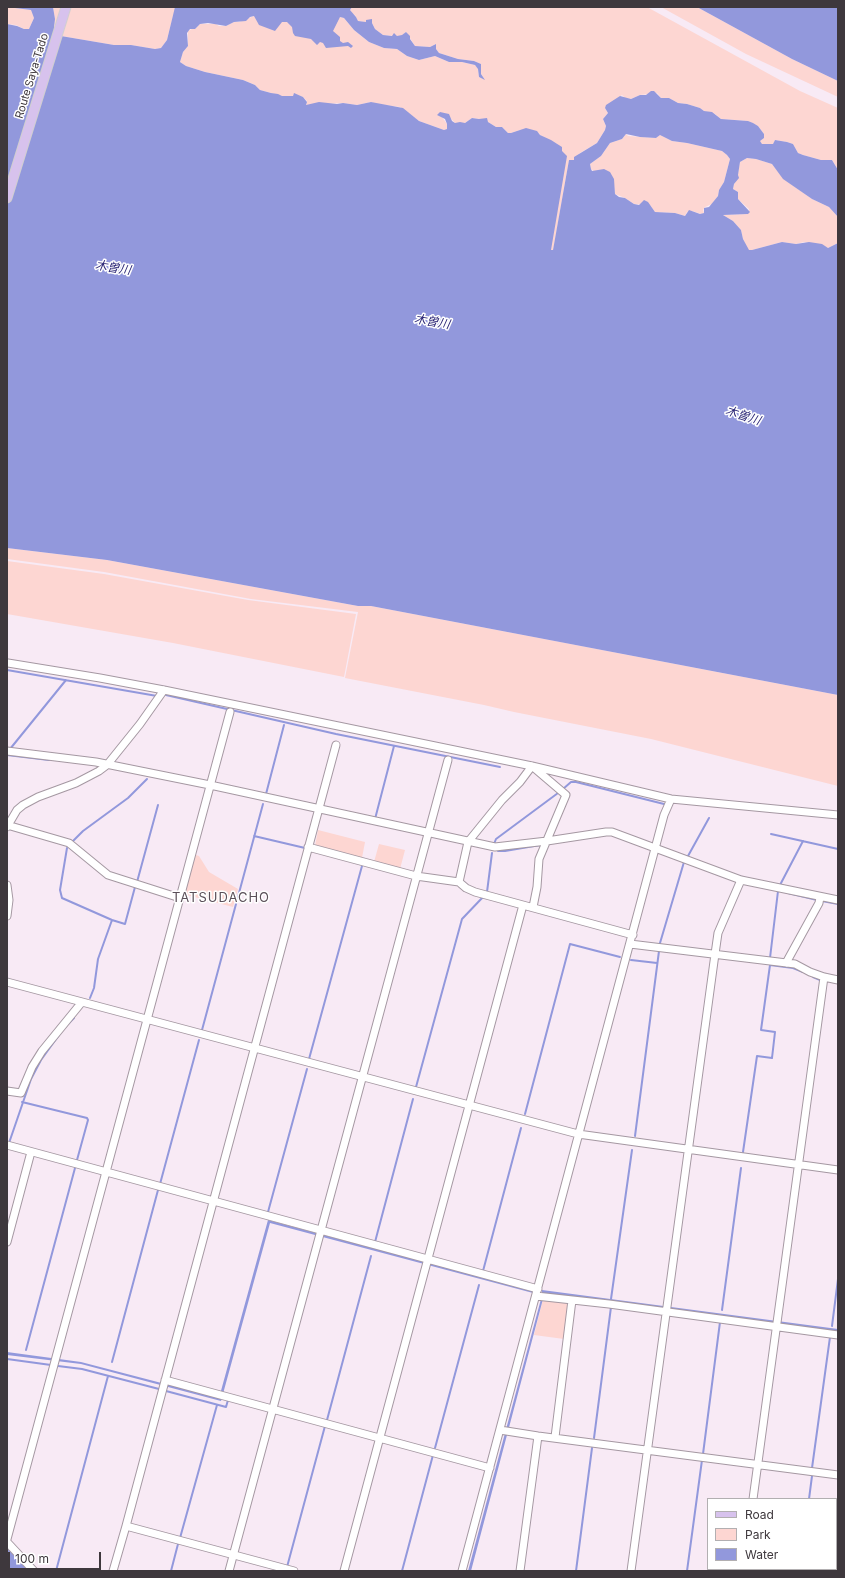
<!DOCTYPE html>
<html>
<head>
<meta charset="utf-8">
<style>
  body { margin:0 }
  #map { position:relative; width:845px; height:1578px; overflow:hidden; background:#f8eaf5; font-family:Inter,sans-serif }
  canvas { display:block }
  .frame { position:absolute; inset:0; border:8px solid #3e383d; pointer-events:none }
  .legend { position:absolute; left:707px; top:1498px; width:130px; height:72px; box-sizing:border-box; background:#fff; border:1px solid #b2afb1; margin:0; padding:5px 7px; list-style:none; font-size:12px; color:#3e383d }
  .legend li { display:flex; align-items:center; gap:8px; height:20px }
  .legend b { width:20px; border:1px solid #b2afb1 }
  .scale { position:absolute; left:8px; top:1552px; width:93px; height:18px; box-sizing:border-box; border:2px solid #3e383d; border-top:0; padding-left:5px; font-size:12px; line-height:14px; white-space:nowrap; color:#3e383d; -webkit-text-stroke:3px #fff; paint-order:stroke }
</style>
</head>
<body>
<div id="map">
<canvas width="845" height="1578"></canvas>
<div class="frame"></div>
<ul class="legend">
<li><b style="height:5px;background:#d7c2ed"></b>Road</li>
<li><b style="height:11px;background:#fdd6d2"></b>Park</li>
<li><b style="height:11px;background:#9298dc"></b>Water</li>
</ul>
<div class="scale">100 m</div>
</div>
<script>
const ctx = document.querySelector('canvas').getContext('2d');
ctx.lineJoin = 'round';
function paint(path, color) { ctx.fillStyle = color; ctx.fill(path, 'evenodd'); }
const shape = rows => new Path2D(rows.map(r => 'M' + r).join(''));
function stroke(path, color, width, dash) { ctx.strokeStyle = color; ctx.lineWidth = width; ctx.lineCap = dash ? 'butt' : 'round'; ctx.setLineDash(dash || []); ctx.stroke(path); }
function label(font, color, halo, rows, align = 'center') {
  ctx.font = font + ' Inter,"Noto Sans JP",sans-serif'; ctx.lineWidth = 3; ctx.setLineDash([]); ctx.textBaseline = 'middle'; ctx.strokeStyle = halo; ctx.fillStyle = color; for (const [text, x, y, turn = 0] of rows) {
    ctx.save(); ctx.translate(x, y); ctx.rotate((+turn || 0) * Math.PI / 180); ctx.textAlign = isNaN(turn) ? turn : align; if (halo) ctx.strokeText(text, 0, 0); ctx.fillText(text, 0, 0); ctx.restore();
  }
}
const green = shape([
  [7,7,31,10,34,18,29,29,24,29,16,25,7,24],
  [53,7,178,7,173,16,167,40,161,48,155,49,131,45,114,45,55,35,54,28,55,19],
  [352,7,647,7,800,91,838,108,838,170,832,160,821,160,803,155,798,153,793,144,787,142,775,140,773,144,762,144,759,141,764,138,764,134,758,126,748,121,721,119,715,114,704,111,700,108,687,104,678,103,669,98,661,98,657,93,640,95,631,99,625,98,622,95,605,108,608,113,603,119,606,126,605,130,597,143,580,153,574,160,569,160,553,251,550,250,562,151,557,144,540,135,539,133,520,130,511,133,508,133,502,127,496,127,488,122,487,120,472,118,465,123,455,123,447,114,442,113,442,117,447,124,447,129,444,130,419,121,400,107,376,104,371,102,357,105,343,103,306,105,307,101,303,97,294,94,293,96,282,96,260,90,255,85,243,80,205,72,186,66,180,62,183,52,188,46,188,31,192,29,195,29,200,24,216,24,219,26,226,26,234,22,239,22,254,16,340,17,344,18,354,30,369,42,384,48,397,49,407,56,419,60,435,56,449,62,462,62,475,65,478,68,479,77,484,79,481,74,481,64,474,61,458,59,439,53,436,49,436,44,430,47,415,46,406,32,402,36,397,36,395,35,393,36,383,35,375,29,372,23,358,21,355,15,352,14,350,10],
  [661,7,697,7,792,59,838,81,838,97,746,54],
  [626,134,628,136,656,138,660,135,672,141,687,143,722,151,727,155,730,159,724,182,719,190,718,196,712,204,705,207,703,210,704,213,701,214,692,211,687,212,685,216,675,213,655,212,650,205,634,204,625,198,615,194,614,185,591,169,590,164,601,156,610,143,622,139],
  [747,158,756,159,772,164,784,179,812,199,829,207,838,217,838,243,828,248,804,242,796,244,782,242,752,250,748,250,743,239,741,230,733,221,723,215,748,214,749,209,738,199,738,192,733,189,734,184,737,179,740,162],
  [7,548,107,560,358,606,371,606,838,695,838,786,651,739,514,712,484,705,345,678,358,612,251,599,104,572,7,559],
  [7,561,104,574,248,600,356,614,344,677,173,643,7,614],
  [318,830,365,842,362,858,315,846],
  [379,844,405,850,400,869,374,862],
  [193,854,199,856,209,872,238,889,233,907,183,894],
  [543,1299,569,1301,564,1339,534,1335]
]);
const water = shape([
  [7,7,53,7,55,19,54,28,55,35,114,45,131,45,155,49,161,48,167,40,175,7,352,7,350,10,356,17,358,21,366,22,366,20,372,19,372,23,375,29,383,35,392,36,394,33,397,36,402,35,406,32,410,36,410,39,415,46,430,47,436,44,436,49,439,53,458,59,474,61,481,64,481,74,485,80,479,77,478,69,475,65,462,62,449,62,435,56,419,60,407,56,397,49,384,48,369,42,354,30,344,18,340,17,333,31,340,37,340,41,343,43,348,42,353,46,351,48,348,46,326,48,323,43,320,42,317,45,311,39,295,36,293,33,292,27,287,22,282,22,275,31,259,25,254,16,250,17,246,21,234,22,226,26,208,23,200,24,195,29,190,29,187,33,188,46,183,52,180,62,186,66,205,72,243,80,255,85,260,90,271,93,278,94,282,96,293,96,294,93,303,97,307,102,306,105,319,102,337,104,343,103,357,105,371,102,403,108,419,121,444,130,447,129,447,124,445,119,437,115,440,112,449,114,452,121,455,123,460,122,465,123,472,118,479,119,487,118,488,122,496,127,502,127,508,133,511,133,526,128,537,131,540,135,551,140,562,147,562,151,567,156,551,250,553,250,569,160,574,160,574,157,597,143,605,130,606,126,603,119,608,113,605,108,606,105,620,96,631,99,640,95,646,95,651,91,654,91,661,98,669,98,678,103,687,104,700,108,704,111,712,112,721,119,748,121,753,123,758,126,764,134,764,138,760,141,762,144,773,144,775,140,787,142,793,144,798,153,803,155,821,160,832,160,838,170,838,217,829,207,812,199,783,179,772,164,756,159,747,158,740,162,738,175,739,178,734,184,733,189,738,192,738,199,750,212,748,214,723,215,733,221,741,230,743,239,749,250,752,250,782,242,796,244,809,242,822,244,828,248,838,243,838,695,371,606,358,606,107,560,7,548,7,24,17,26,24,29,29,29,34,18,31,10],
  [626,134,640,137,656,138,660,135,672,141,687,143,722,151,727,155,730,159,724,182,719,190,718,196,709,207,704,208,704,213,700,214,689,210,685,216,675,213,655,212,648,202,644,200,639,205,634,204,625,198,619,197,615,194,614,179,610,172,604,169,592,171,591,169,590,164,601,156,610,143,622,139],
  [697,7,838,7,838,81,792,59],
  [268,1220,533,1291,533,1293,270,1223,221,1401,81,1364,7,1355,7,1352,81,1362,219,1398],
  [542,1290,838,1329,838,1333,542,1293],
  [541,1299,543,1299,471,1571,468,1571],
  [7,1546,30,1571,7,1571]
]);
const stream = shape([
  [7,670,157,696],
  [166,695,336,734,500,767],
  [10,749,66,680],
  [7,755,49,760],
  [563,789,571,782,576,782,664,804],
  [266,794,284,725],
  [375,819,394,746],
  [771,834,838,849],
  [254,836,305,848],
  [73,841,83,831,128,798,147,779],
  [494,844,496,839,558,793],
  [67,848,60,890,62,898,112,920,98,959,94,988,90,998],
  [498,851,505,851,540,845],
  [688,856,709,818],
  [137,882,158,805],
  [780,885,803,841],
  [487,892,492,853],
  [788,893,817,900],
  [822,901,838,904],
  [112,920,125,924,135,887],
  [660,943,684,862],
  [770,958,778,891],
  [631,960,657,963],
  [813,977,820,980],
  [68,1024,74,1018],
  [202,1030,263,804],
  [309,1059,362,866],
  [416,1087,462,919,483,897],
  [22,1102,87,1118,88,1120,77,1160],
  [525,1114,570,944,620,957],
  [635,1136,659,951],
  [9,1143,31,1079,41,1060,59,1035],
  [743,1152,757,1056,772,1058,775,1032,761,1030,770,965,793,968,803,972],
  [160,1184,199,1040],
  [268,1212,307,1069],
  [375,1242,413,1099],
  [483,1271,521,1128],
  [611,1299,632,1150],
  [722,1310,741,1168],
  [832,1326,838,1279],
  [26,1350,75,1168],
  [7,1359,51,1365],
  [112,1362,158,1190],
  [58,1366,82,1369,159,1389],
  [166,1391,226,1407,228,1400],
  [327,1420,371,1256],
  [594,1438,611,1307],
  [435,1448,479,1285],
  [703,1454,720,1322],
  [812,1468,830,1337],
  [809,1499,812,1476],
  [180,1538,217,1405],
  [287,1567,325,1426],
  [56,1571,108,1376],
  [171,1571,178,1544],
  [402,1571,433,1455],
  [576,1571,592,1448],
  [687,1571,702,1460],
  [799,1571,799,1569]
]);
const minor = shape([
  [8,663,100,678,164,690,532,766,671,799,838,815],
  [7,751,96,762,210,785,495,847,547,841,606,832,612,832,741,880,838,900],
  [7,825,69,843,108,875,180,898],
  [7,827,17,810,23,805,38,797,76,783,99,771,107,765,140,724,164,690],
  [308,847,416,876,459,882,466,888,475,892,633,935],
  [459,882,468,842,502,800,520,782,532,766,566,795,539,859,537,887,533,907],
  [7,885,9,900,7,916],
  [630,944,795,964,810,972,824,977,838,980],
  [786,963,819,903,820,897],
  [7,982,578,1134,838,1170],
  [7,1091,21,1093,32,1067,42,1051,82,1002],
  [7,1145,538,1289],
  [7,1242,31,1152],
  [536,1296,609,1304,838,1335],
  [165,1380,490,1468],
  [500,1430,538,1436,838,1475],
  [555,1437,572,1300],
  [753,1499,824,977],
  [126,1526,336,745],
  [7,1539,230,712],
  [7,1542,34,1571],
  [113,1571,126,1526,294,1571],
  [229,1571,448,760],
  [344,1571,523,905],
  [462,1571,664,815,671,799],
  [520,1571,538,1436],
  [631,1571,715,954,718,933,741,880],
  [743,1571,744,1569]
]);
const major = shape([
  [7,198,66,7]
]);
const streetNames = [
  ["Route Saya-Tado",32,76,-73]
];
const waterNames = [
  ["木曽川",113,268,9],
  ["木曽川",432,322,10],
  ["木曽川",743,416,18]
];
const quarterNames = [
  ["TATSUDACHO",221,898]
];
paint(green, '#fdd6d2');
paint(water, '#9298dc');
stroke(stream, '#9298dc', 2);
stroke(minor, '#a598a2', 9);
stroke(major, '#d1cfd0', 11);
stroke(minor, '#fff', 7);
stroke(major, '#d7c2ed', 9);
label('11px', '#3e383d', '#fff', streetNames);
label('italic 12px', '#2d2877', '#fff', waterNames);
ctx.letterSpacing = '1px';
label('13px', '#5b5059', '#fff', quarterNames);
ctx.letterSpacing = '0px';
</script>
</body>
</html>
